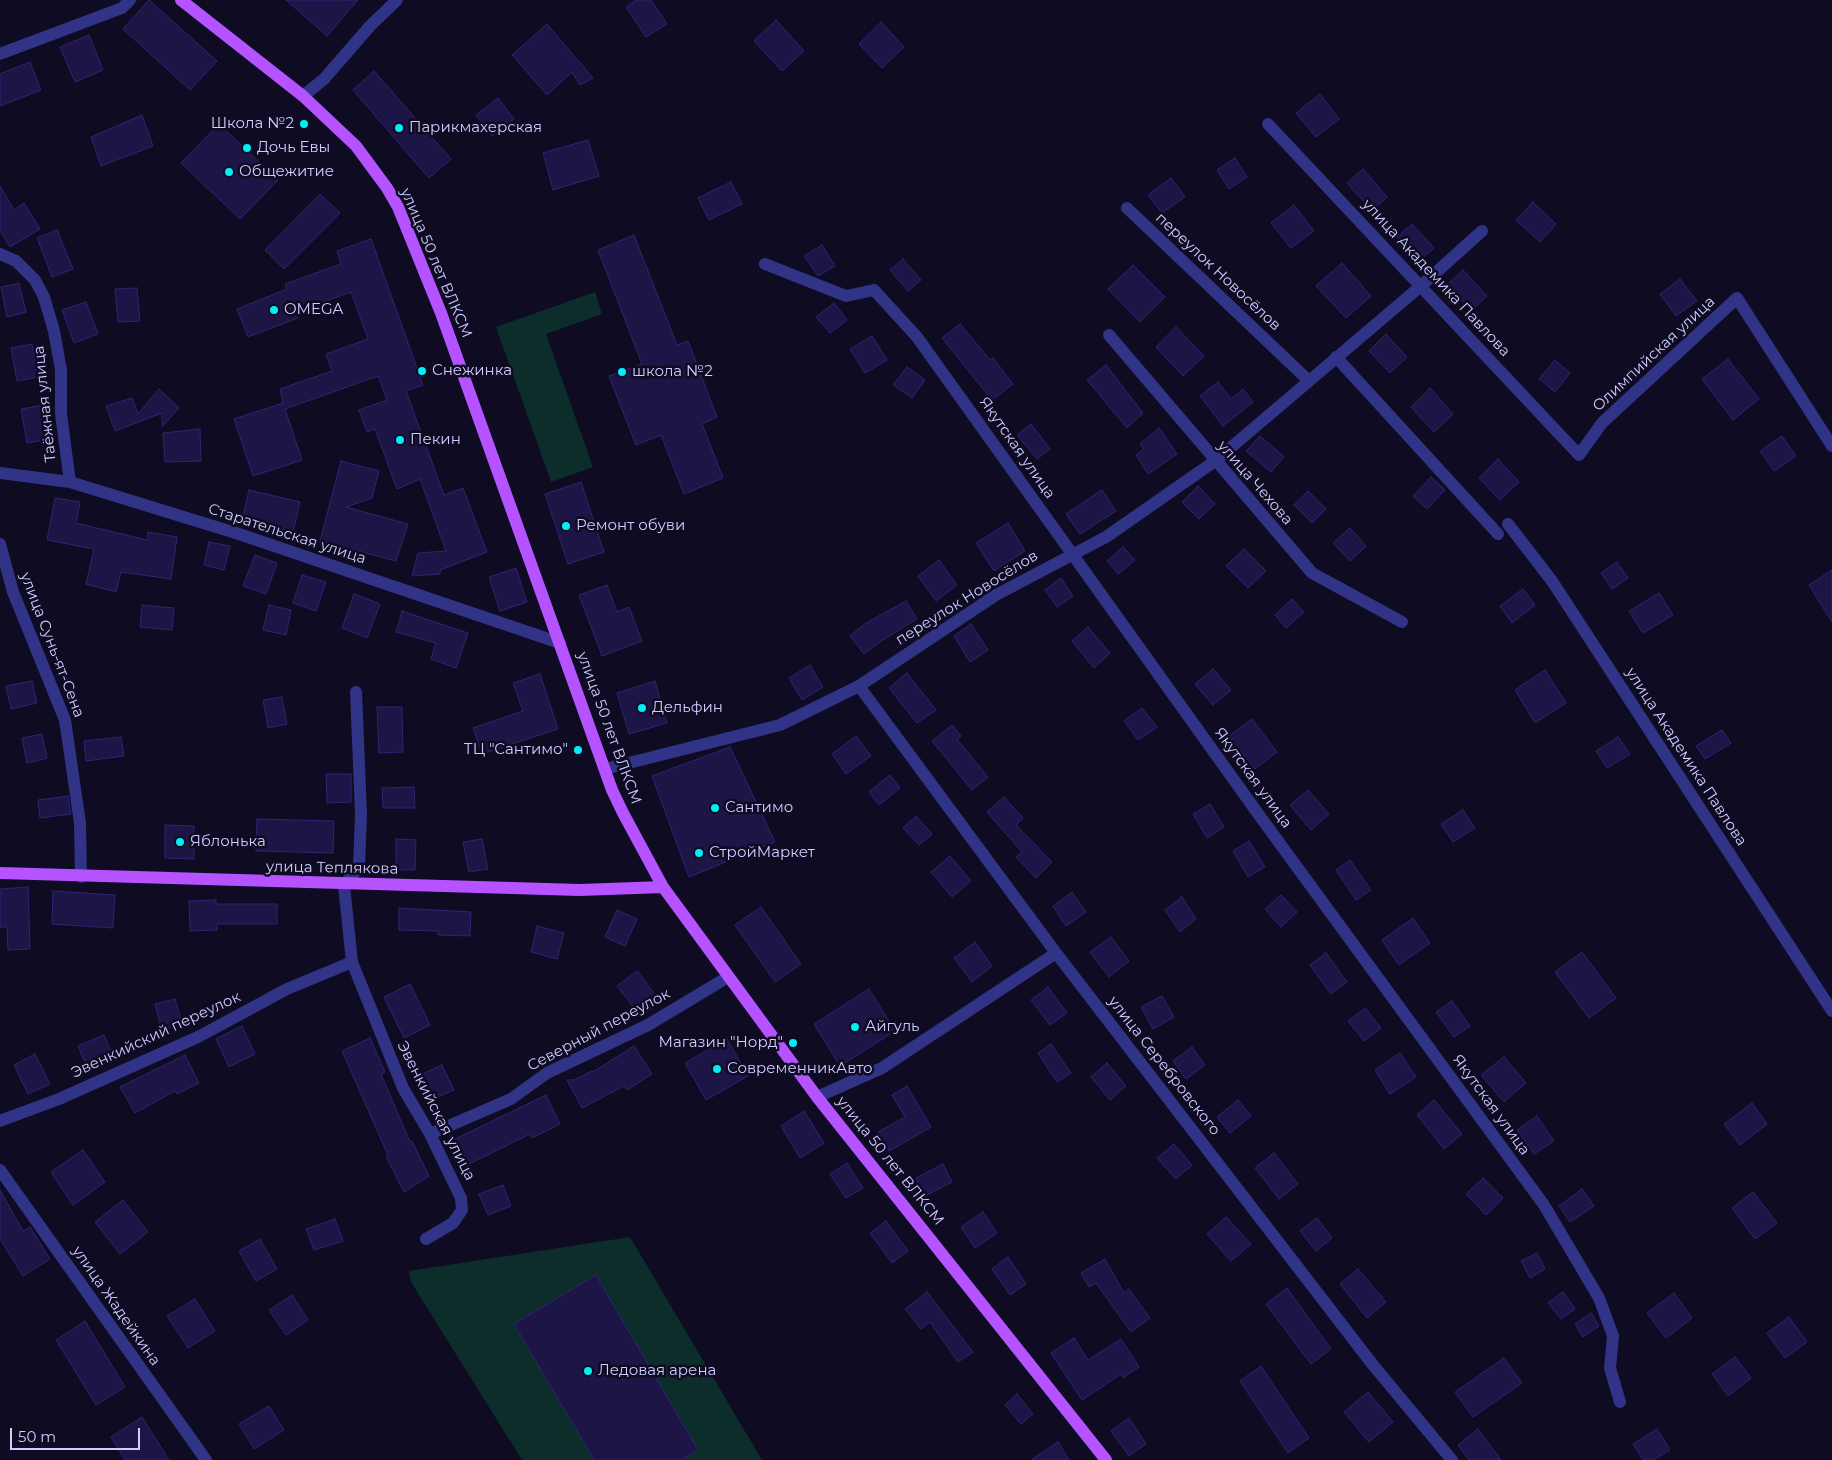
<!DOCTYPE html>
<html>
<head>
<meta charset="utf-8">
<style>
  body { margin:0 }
  #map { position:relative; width:1832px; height:1460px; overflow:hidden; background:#0e0b22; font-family:Montserrat,sans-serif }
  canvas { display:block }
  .scale { position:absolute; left:10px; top:1428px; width:130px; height:22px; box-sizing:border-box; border:2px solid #cfccff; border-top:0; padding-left:6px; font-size:15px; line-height:18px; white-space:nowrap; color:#cfccff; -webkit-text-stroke:4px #0e0b22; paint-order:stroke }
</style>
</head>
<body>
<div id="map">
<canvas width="1832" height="1460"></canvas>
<div class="scale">50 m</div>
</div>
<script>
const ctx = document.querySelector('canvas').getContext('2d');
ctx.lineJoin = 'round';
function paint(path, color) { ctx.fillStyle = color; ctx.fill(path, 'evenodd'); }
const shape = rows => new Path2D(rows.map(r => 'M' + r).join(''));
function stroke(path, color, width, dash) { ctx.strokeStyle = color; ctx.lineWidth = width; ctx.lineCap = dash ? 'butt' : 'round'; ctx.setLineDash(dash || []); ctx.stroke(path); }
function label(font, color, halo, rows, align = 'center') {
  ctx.font = font + ' Montserrat,sans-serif'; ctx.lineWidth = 5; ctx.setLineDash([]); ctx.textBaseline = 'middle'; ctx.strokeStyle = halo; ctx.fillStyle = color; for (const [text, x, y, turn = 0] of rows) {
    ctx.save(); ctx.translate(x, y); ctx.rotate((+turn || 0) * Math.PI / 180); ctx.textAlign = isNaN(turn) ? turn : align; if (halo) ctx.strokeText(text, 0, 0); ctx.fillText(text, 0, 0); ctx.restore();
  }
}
const green = shape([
  [595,292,602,314,546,334,593,467,551,482,496,327],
  [630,1237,762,1460,522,1460,411,1282,409,1271]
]);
const building = shape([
  [149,0,217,61,190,90,123,29,149,0],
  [286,0,358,0,327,36,286,0],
  [636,0,651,0,667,24,646,37,626,7,636,0],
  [776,20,804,51,782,71,754,41,776,20],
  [881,22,904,47,882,68,859,44,881,22],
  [547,24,563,43,593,78,580,85,572,72,547,95,512,55,547,24],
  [89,35,103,70,75,82,60,47,89,35],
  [30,62,41,90,0,106,0,74,30,62],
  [374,71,451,159,429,178,353,90,374,71],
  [1320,94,1339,119,1316,137,1296,113,1320,94],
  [498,98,514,119,492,136,476,115,498,98],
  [142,115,153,146,101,166,91,137,142,115],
  [219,124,278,180,240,219,181,163,219,124],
  [588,140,599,176,553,190,543,153,588,140],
  [1235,158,1247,177,1229,189,1217,170,1235,158],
  [1363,169,1387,197,1372,211,1347,183,1363,169],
  [1171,178,1185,197,1162,213,1148,195,1171,178],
  [731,182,742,204,709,220,698,198,731,182],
  [0,186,14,210,24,203,40,229,10,247,0,230,0,186],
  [320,194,340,213,284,269,265,250,320,194],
  [1533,202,1556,224,1540,242,1516,220,1533,202],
  [1294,205,1314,231,1291,248,1271,223,1294,205],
  [1412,224,1434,248,1419,261,1397,237,1412,224],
  [57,230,73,269,52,277,37,238,57,230],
  [634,235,677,345,688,341,717,417,702,424,723,478,684,494,661,435,636,445,609,376,642,364,598,250,634,235],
  [371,239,423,385,406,391,444,495,463,488,487,552,440,570,440,574,412,576,418,553,446,551,420,479,397,489,375,429,367,432,359,410,387,400,378,376,285,409,302,460,253,476,234,419,283,403,280,389,332,371,326,354,368,339,351,292,295,312,298,318,248,337,237,309,287,289,285,284,341,264,337,251,371,239],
  [822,245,835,266,818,276,804,256,822,245],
  [903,259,921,280,908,291,890,270,903,259],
  [1342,263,1371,296,1346,318,1316,286,1342,263],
  [1133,265,1165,297,1140,322,1108,289,1133,265],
  [1463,270,1487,296,1471,311,1447,285,1463,270],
  [1680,279,1697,301,1676,316,1660,294,1680,279],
  [19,283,26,312,7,317,1,287,19,283],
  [137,288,140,321,118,322,115,289,137,288],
  [86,302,98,334,74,343,62,310,86,302],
  [834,303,847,320,830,333,816,317,834,303],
  [960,324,990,360,993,358,1013,384,992,400,942,338,960,324],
  [1176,327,1204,356,1183,376,1156,347,1176,327],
  [1386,334,1407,357,1390,373,1369,351,1386,334],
  [872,336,887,360,865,373,850,349,872,336],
  [32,344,38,377,17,381,11,348,32,344],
  [1728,359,1759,399,1733,420,1702,379,1728,359],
  [1555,360,1570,373,1555,392,1539,379,1555,360],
  [1106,365,1143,413,1127,428,1087,380,1106,365],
  [907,367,925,380,912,398,893,385,907,367],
  [1218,382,1231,399,1243,389,1253,402,1223,426,1200,396,1218,382],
  [1430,388,1453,414,1434,432,1411,407,1430,388],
  [159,389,179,408,162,427,162,413,115,431,106,406,132,398,138,414,159,389],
  [44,405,50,439,27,443,21,409,44,405],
  [1031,424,1050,449,1037,459,1017,435,1031,424],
  [1159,428,1177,454,1148,474,1136,455,1144,449,1140,444,1159,428],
  [200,429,201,461,165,462,163,433,200,429],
  [1260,436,1284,457,1271,472,1246,451,1260,436],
  [1782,436,1796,456,1774,471,1760,451,1782,436],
  [1498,459,1519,482,1500,500,1479,478,1498,459],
  [341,461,379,471,372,498,346,507,408,524,396,561,320,541,341,461],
  [1431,477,1445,490,1427,509,1413,496,1431,477],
  [581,482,604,552,568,564,545,494,581,482],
  [1198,486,1215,504,1199,519,1182,502,1198,486],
  [249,490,300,502,293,532,242,520,249,490],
  [1102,490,1116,511,1080,534,1066,514,1102,490],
  [1308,491,1326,509,1312,523,1294,505,1308,491],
  [55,498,80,502,76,523,147,540,148,532,177,537,171,579,121,572,116,592,86,584,94,549,47,540,55,498],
  [1008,523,1025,551,994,571,976,543,1008,523],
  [1350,528,1366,546,1350,561,1333,543,1350,528],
  [209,542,230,546,224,570,204,565,209,542],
  [1123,547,1135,560,1118,574,1107,561,1123,547],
  [1244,549,1266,571,1248,588,1226,566,1244,549],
  [255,555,277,563,266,594,243,586,255,555],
  [939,560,957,585,936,601,918,576,939,560],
  [1617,562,1628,578,1612,589,1601,573,1617,562],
  [516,568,527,602,500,611,489,577,516,568],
  [1832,570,1832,622,1809,585,1832,570],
  [302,575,326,582,316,611,293,603,302,575],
  [1061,578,1073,596,1057,607,1045,590,1061,578],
  [607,585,617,612,629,607,642,641,602,656,579,595,607,585],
  [1523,589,1535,605,1512,623,1500,606,1523,589],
  [1659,593,1673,615,1643,633,1629,611,1659,593],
  [354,594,380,604,367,638,342,628,354,594],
  [1292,599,1304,612,1286,628,1275,615,1292,599],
  [906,601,917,619,881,641,864,654,850,636,866,623,906,601],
  [142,605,174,608,172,630,140,627,142,605],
  [269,605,291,610,286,635,263,630,269,605],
  [402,611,468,633,456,668,431,659,436,643,396,632,402,611],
  [971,624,988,650,970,662,954,636,971,624],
  [1088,627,1110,653,1094,668,1072,641,1088,627],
  [810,665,823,687,802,700,789,678,810,665],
  [1213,669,1231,690,1213,705,1195,684,1213,669],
  [1545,670,1566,703,1535,723,1515,690,1545,670],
  [907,673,936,710,917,723,889,688,907,673],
  [540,674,558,729,482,754,473,728,523,711,513,683,540,674],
  [32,681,37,703,11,709,6,686,32,681],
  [655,681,667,723,629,734,617,693,655,681],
  [282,697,287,724,268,728,263,700,282,697],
  [377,707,402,707,403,752,379,753,377,707],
  [1142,708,1157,727,1138,740,1124,721,1142,708],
  [1252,719,1277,752,1255,769,1229,736,1252,719],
  [952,725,961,736,957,739,988,777,972,790,932,741,952,725],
  [1722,730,1731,743,1705,759,1696,746,1722,730],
  [42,734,47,758,27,763,22,738,42,734],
  [856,736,871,756,846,774,832,754,856,736],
  [121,737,124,756,86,761,84,741,121,737],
  [1618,737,1630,754,1607,768,1596,751,1618,737],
  [730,747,775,842,689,877,652,776,730,747],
  [326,774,351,774,351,802,327,803,326,774],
  [890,775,900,788,879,805,869,792,890,775],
  [414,787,415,808,383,808,382,788,414,787],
  [1308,790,1329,814,1311,830,1290,805,1308,790],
  [68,796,71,814,40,818,38,800,68,796],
  [1004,797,1023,818,1016,825,1052,862,1036,878,1016,857,1022,852,987,812,1004,797],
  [1210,804,1224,827,1207,838,1193,814,1210,804],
  [1463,810,1475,828,1453,842,1441,824,1463,810],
  [916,816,932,834,919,845,903,828,916,816],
  [257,819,334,821,333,853,256,851,257,819],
  [165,825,194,826,194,859,165,858,165,825],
  [396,839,416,840,415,870,396,870,396,839],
  [482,839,488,869,469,872,463,842,482,839],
  [1249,841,1265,867,1248,877,1233,851,1249,841],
  [950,856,971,881,952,897,931,872,950,856],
  [1350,860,1371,890,1356,900,1336,870,1350,860],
  [28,887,30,949,8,950,7,927,0,927,0,889,28,887],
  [53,891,115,895,113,928,52,924,53,891],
  [1072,892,1086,912,1066,926,1053,906,1072,892],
  [1281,895,1297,912,1281,927,1265,909,1281,895],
  [1182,897,1196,919,1180,932,1165,910,1182,897],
  [216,900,216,904,277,904,277,924,217,924,217,930,190,931,189,901,216,900],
  [761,907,801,964,775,982,735,925,761,907],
  [399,908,471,912,470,936,438,935,438,931,399,930,399,908],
  [617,910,637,919,625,946,605,937,617,910],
  [1413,918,1430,943,1399,965,1382,940,1413,918],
  [537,926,564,933,557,959,531,952,537,926],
  [1111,937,1129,961,1109,977,1090,952,1111,937],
  [975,942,992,966,972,982,954,958,975,942],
  [1582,952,1616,998,1589,1018,1555,972,1582,952],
  [1326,953,1347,982,1331,994,1310,965,1326,953],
  [637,971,661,1002,641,1017,617,986,637,971],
  [410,984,430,1025,404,1038,384,997,410,984],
  [1048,987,1067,1013,1050,1025,1031,1000,1048,987],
  [869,989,895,1031,840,1066,814,1024,869,989],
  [1162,996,1174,1017,1153,1029,1141,1007,1162,996],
  [175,999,182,1024,162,1030,155,1004,175,999],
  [1452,1001,1470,1026,1454,1037,1436,1012,1452,1001],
  [1365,1008,1381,1028,1364,1041,1348,1021,1365,1008],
  [242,1026,255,1054,229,1067,216,1039,242,1026],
  [104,1035,112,1054,86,1065,78,1046,104,1035],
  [370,1038,385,1072,381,1074,410,1142,412,1141,429,1176,404,1192,386,1156,388,1155,342,1051,370,1038],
  [727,1039,748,1076,706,1100,685,1063,727,1039],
  [1051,1044,1071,1073,1057,1082,1038,1053,1051,1044],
  [634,1046,652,1074,627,1090,624,1086,582,1108,567,1080,574,1080,592,1071,593,1072,634,1046],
  [1192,1047,1205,1065,1186,1079,1173,1061,1192,1047],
  [1400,1053,1416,1077,1390,1094,1375,1070,1400,1053],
  [35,1054,50,1084,28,1094,14,1065,35,1054],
  [185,1055,199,1083,177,1094,175,1091,135,1113,120,1087,185,1055],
  [1504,1057,1526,1083,1504,1102,1481,1075,1504,1057],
  [1107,1063,1126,1086,1110,1100,1091,1077,1107,1063],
  [442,1065,454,1090,433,1099,422,1074,442,1065],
  [907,1086,931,1127,889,1151,878,1132,905,1117,892,1095,907,1086],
  [546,1095,560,1124,532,1138,530,1134,459,1169,447,1143,546,1095],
  [1238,1100,1251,1116,1230,1133,1217,1117,1238,1100],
  [1434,1100,1462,1134,1444,1149,1417,1115,1434,1100],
  [1752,1103,1767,1124,1740,1145,1724,1124,1752,1103],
  [804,1111,824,1143,800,1158,781,1126,804,1111],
  [1537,1116,1554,1141,1534,1154,1517,1130,1537,1116],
  [1174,1144,1192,1165,1176,1179,1157,1158,1174,1144],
  [83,1150,105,1182,73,1205,51,1172,83,1150],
  [1274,1153,1298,1184,1279,1199,1255,1168,1274,1153],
  [847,1163,863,1188,846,1198,830,1174,847,1163],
  [943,1164,952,1182,925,1196,916,1178,943,1164],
  [1483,1178,1503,1198,1486,1215,1466,1194,1483,1178],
  [503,1185,511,1206,488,1215,479,1194,503,1185],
  [1582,1189,1594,1206,1570,1222,1559,1206,1582,1189],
  [0,1190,23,1231,30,1227,50,1259,23,1276,0,1239,0,1190],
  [1753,1192,1777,1223,1755,1239,1732,1208,1753,1192],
  [123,1200,148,1232,120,1254,95,1222,123,1200],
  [983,1212,997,1233,975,1248,961,1227,983,1212],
  [1226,1217,1251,1244,1231,1261,1207,1234,1226,1217],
  [1317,1218,1332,1238,1316,1251,1300,1231,1317,1218],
  [335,1219,343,1241,314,1250,306,1229,335,1219],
  [886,1221,908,1251,892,1263,870,1233,886,1221],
  [260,1239,277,1269,256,1281,239,1251,260,1239],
  [1537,1253,1545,1269,1530,1278,1521,1261,1537,1253],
  [1008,1257,1026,1284,1010,1295,992,1269,1008,1257],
  [1105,1259,1124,1293,1129,1289,1150,1318,1131,1332,1096,1283,1089,1287,1081,1273,1105,1259],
  [1358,1269,1386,1302,1367,1318,1340,1284,1358,1269],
  [596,1275,698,1450,681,1460,594,1460,514,1324,596,1275],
  [1287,1288,1331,1349,1311,1364,1266,1304,1287,1288],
  [927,1292,973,1352,958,1362,930,1322,921,1329,905,1309,927,1292],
  [1563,1292,1575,1309,1561,1319,1548,1303,1563,1292],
  [1674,1293,1692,1318,1666,1338,1647,1313,1674,1293],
  [292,1295,308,1320,286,1335,269,1310,292,1295],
  [195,1299,215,1331,188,1348,167,1316,195,1299],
  [1591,1313,1599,1326,1583,1337,1575,1324,1591,1313],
  [1789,1317,1807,1342,1785,1358,1767,1333,1789,1317],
  [85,1321,125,1387,96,1405,56,1340,85,1321],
  [1074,1338,1088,1360,1121,1339,1139,1367,1123,1378,1121,1374,1082,1400,1051,1353,1074,1338],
  [1735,1357,1751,1378,1728,1396,1712,1374,1735,1357],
  [1504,1358,1522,1383,1473,1417,1455,1392,1504,1358],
  [1261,1366,1309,1438,1288,1453,1240,1381,1261,1366],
  [1368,1392,1393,1422,1369,1442,1344,1412,1368,1392],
  [1017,1394,1033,1414,1021,1424,1005,1405,1017,1394],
  [269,1406,284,1430,254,1449,239,1424,269,1406],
  [142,1417,169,1460,125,1460,111,1437,142,1417],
  [1129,1418,1146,1444,1129,1456,1111,1431,1129,1418],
  [1478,1429,1501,1460,1469,1460,1458,1445,1478,1429],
  [1657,1429,1670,1450,1653,1460,1643,1460,1633,1444,1657,1429],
  [1058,1442,1069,1460,1031,1460,1058,1442]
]);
const minor = shape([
  [0,54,122,8,130,0],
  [303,96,324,79,370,26,397,0],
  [1268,124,1579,455,1602,423,1737,298,1832,446],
  [1127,208,1308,380],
  [0,254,16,261,35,280,44,297,54,331,61,370,61,414,70,482],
  [765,264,846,296,874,290,917,337,1259,815,1544,1205,1599,1298,1613,1336,1610,1368,1620,1402],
  [1109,335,1312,573,1402,622],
  [1336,357,1498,534],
  [0,473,70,482,239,534,560,643],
  [1508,524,1552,581,1832,1011],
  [0,544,13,592,65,720,80,823,81,877],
  [859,686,1056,953,1373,1365,1452,1460],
  [356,692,361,814,359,867,344,885,352,962,403,1088,430,1134,461,1198,462,1210,453,1223,426,1239],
  [605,769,780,725,859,686,996,595,1106,537,1215,461,1422,285,1482,231],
  [817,1097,882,1068,1056,953],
  [0,1121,59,1099,198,1037,287,989,352,962],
  [430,1134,511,1099,547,1073,648,1025,728,977],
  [0,1170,206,1460]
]);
const major = shape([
  [181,0,303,96,356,146,387,188,398,207,441,313,612,790,623,813,663,887,817,1097,1106,1460],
  [0,873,580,890,663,887]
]);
const markers = [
  [304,124,5,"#00eef7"],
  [399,128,5,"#00eef7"],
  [247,148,5,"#00eef7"],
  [229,172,5,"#00eef7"],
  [274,310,5,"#00eef7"],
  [422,371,5,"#00eef7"],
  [622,372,5,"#00eef7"],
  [400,440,5,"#00eef7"],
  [566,526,5,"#00eef7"],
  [642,708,5,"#00eef7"],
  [578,750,5,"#00eef7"],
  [715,808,5,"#00eef7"],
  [180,842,5,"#00eef7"],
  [699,853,5,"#00eef7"],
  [855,1027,5,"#00eef7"],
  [793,1043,5,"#00eef7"],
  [717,1069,5,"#00eef7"],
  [588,1371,5,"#00eef7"]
];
const poiNames = [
  ["Школа №2",294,124,"right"],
  ["Парикмахерская",409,128],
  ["Дочь Евы",257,148],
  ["Общежитие",239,172],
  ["OMEGA",284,310],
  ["Снежинка",432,371],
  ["школа №2",632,372],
  ["Пекин",410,440],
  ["Ремонт обуви",576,526],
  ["Дельфин",652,708],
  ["ТЦ \"Сантимо\"",568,750,"right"],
  ["Сантимо",725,808],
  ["Яблонька",190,842],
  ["СтройМаркет",709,853],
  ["Айгуль",865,1027],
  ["Магазин \"Норд\"",783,1043,"right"],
  ["СовременникАвто",727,1069],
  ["Ледовая арена",598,1371]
];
const streetNames = [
  ["улица 50 лет ВЛКСМ",436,263,67],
  ["переулок Новосёлов",1218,272,43],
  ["улица Академика Павлова",1436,278,47],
  ["Олимпийская улица",1654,354,-43],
  ["Таёжная улица",45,404,-96],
  ["Якутская улица",1017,448,55],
  ["улица Чехова",1255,483,49],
  ["Старательская улица",287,534,18],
  ["переулок Новосёлов",967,598,-32],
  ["улица Сунь-ят-Сена",52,645,69],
  ["улица 50 лет ВЛКСМ",609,728,70],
  ["улица Академика Павлова",1686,757,57],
  ["Якутская улица",1253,778,54],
  ["улица Теплякова",332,868,1],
  ["Северный переулок",599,1030,-28],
  ["Эвенкийский переулок",156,1035,-25],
  ["улица Серебровского",1164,1066,52],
  ["Якутская улица",1491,1105,54],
  ["Эвенкийская улица",436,1111,63],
  ["улица 50 лет ВЛКСМ",890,1161,51],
  ["улица Жадейкина",116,1306,55]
];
paint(green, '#0d2d2a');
paint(building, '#1c1545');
stroke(building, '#2f2573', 1);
stroke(minor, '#313386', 12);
stroke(major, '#b453ff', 12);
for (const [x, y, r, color] of markers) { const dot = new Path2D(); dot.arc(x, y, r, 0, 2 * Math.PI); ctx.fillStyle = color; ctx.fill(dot); stroke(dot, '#0e0b22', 2); }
label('15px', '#cfccff', '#0e0b22', poiNames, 'left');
label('15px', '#cfccff', '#0e0b22', streetNames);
</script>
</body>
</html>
